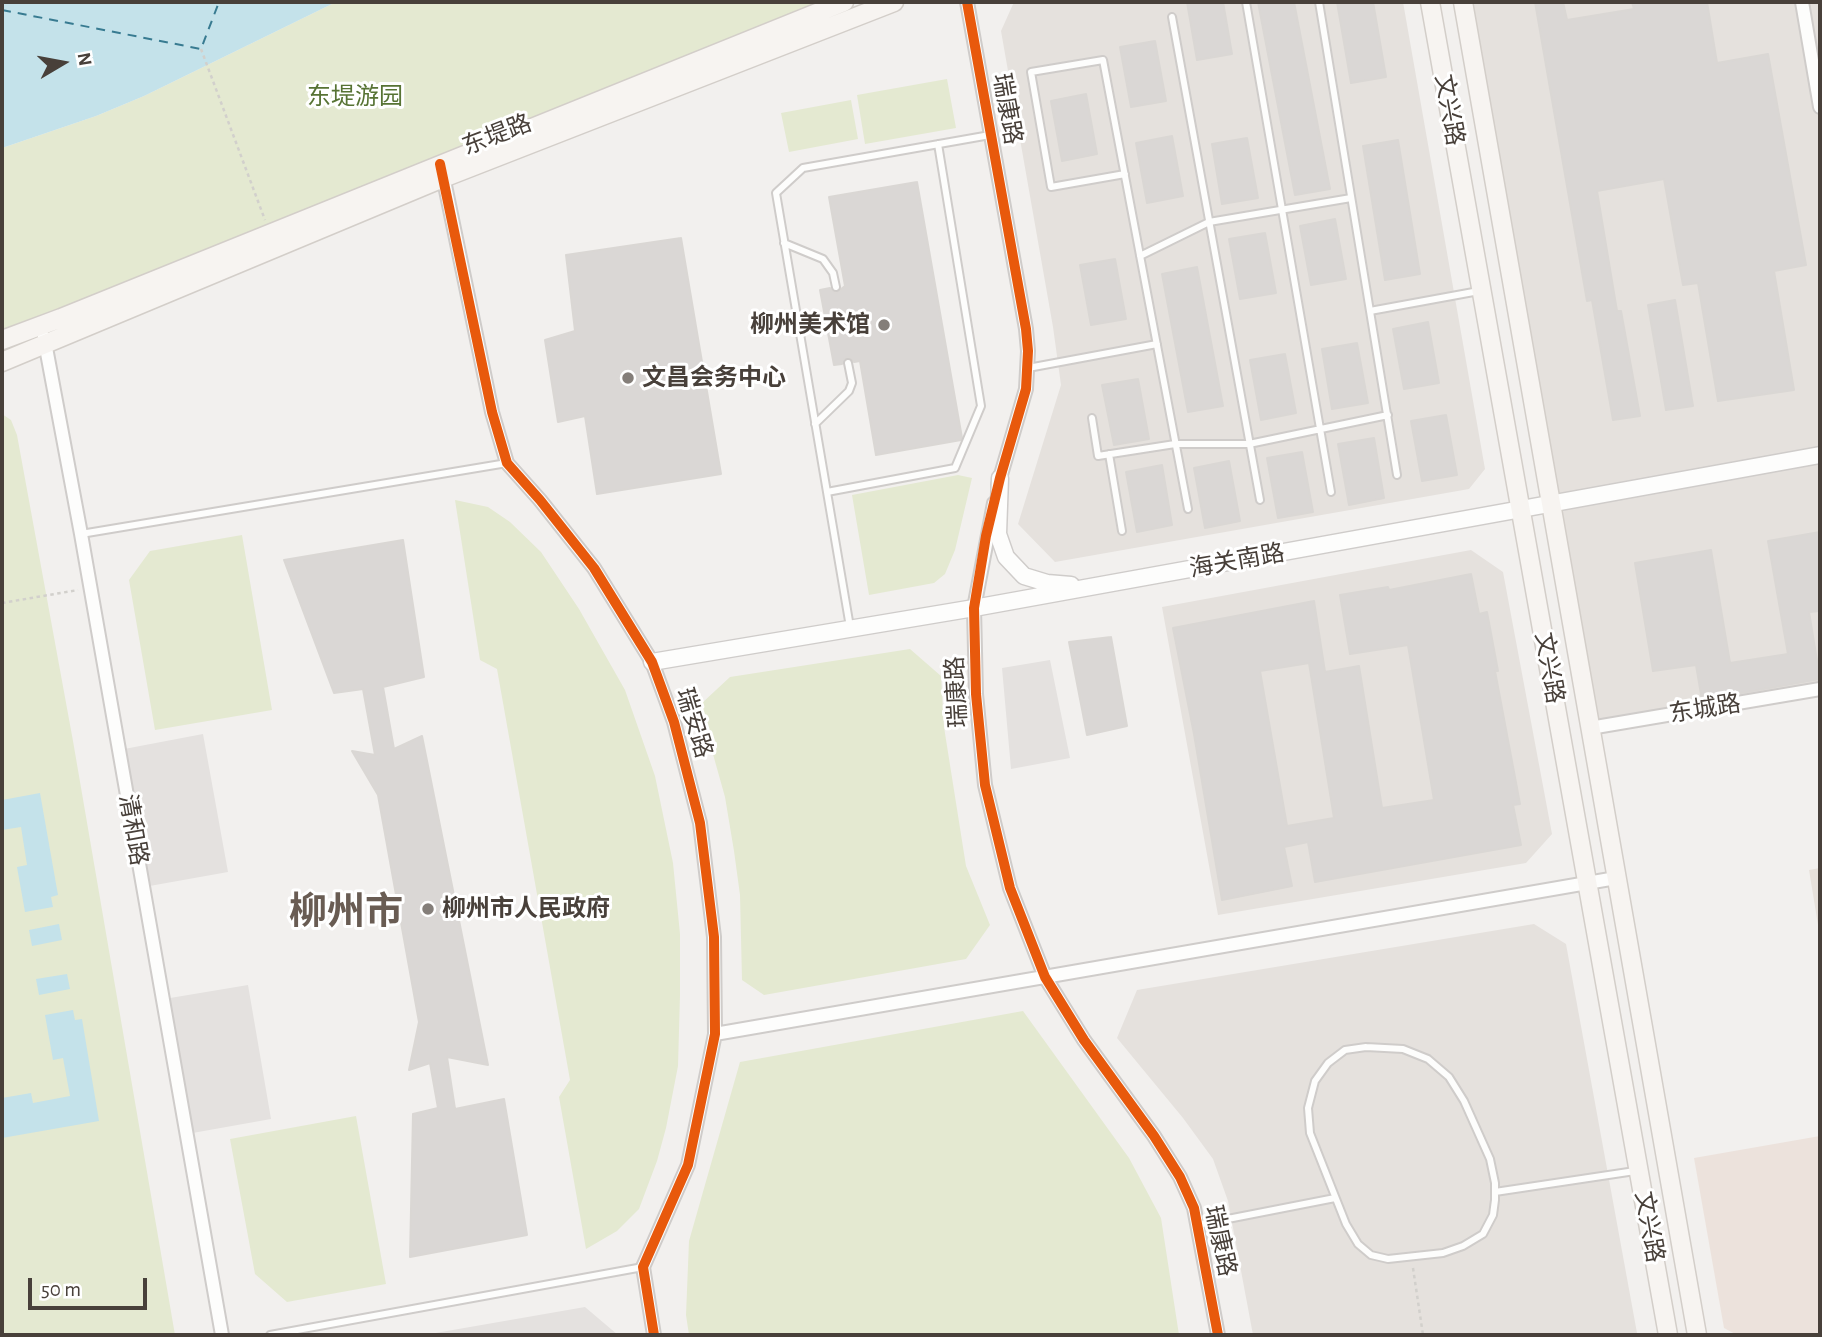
<!DOCTYPE html>
<html>
<head>
<meta charset="utf-8">
<style>
  body { margin:0 }
  #map { position:relative; width:1822px; height:1337px; overflow:hidden; background:#f2f0ee; font-family:"Alegreya Sans",sans-serif }
  canvas { display:block }
  .frame { position:absolute; inset:0; border:4px solid #48403a; pointer-events:none }
  .north { position:absolute; left:28px; top:28px; width:70px; height:70px; -webkit-text-stroke:5px #fff; paint-order:stroke; rotate:80deg; font-size:19px; font-weight:700; line-height:28px; text-align:center; color:#48403a }
  .north::after { content:''; display:block; margin:auto; width:24px; height:32px; background:#48403a; clip-path:polygon(50% 0,100% 100%,50% 72%,0 100%) }
  .scale { position:absolute; left:28px; top:1278px; width:119px; height:32px; box-sizing:border-box; border:4px solid #48403a; border-top:0; padding-left:9px; font-size:21px; line-height:24px; white-space:nowrap; color:#48403a; -webkit-text-stroke:5px #fff; paint-order:stroke }
</style>
</head>
<body>
<div id="map">
<canvas width="1822" height="1337"></canvas>
<div class="frame"></div>
<div class="north">N</div>
<div class="scale">50 m</div>
</div>
<script>
const ctx = document.querySelector('canvas').getContext('2d');
ctx.lineJoin = 'round';
function paint(path, color) { ctx.fillStyle = color; ctx.fill(path, 'evenodd'); }
const shape = rows => new Path2D(rows.map(r => 'M' + r).join(''));
function stroke(path, color, width, dash) { ctx.strokeStyle = color; ctx.lineWidth = width; ctx.lineCap = dash ? 'butt' : 'round'; ctx.setLineDash(dash || []); ctx.stroke(path); }
function label(font, color, halo, rows, align = 'center') {
  ctx.font = font + ' "Alegreya Sans","Noto Sans SC",sans-serif'; ctx.lineWidth = 6; ctx.setLineDash([]); ctx.textBaseline = 'middle'; ctx.strokeStyle = halo; ctx.fillStyle = color; for (const [text, x, y, turn = 0] of rows) {
    ctx.save(); ctx.translate(x, y); ctx.rotate((+turn || 0) * Math.PI / 180); ctx.textAlign = isNaN(turn) ? turn : align; if (halo) ctx.strokeText(text, 0, 0); ctx.fillText(text, 0, 0); ctx.restore();
  }
}
const residential = shape([
  [1014,2,1403,2,1485,469,1469,489,1055,562,1018,524,1061,385,1053,327,1001,31],
  [1471,2,1820,2,1820,689,1590,728],
  [1471,550,1503,572,1552,834,1526,863,1218,915,1162,607],
  [1534,924,1566,944,1637,1333,1636,1335,1253,1335,1228,1201,1213,1159,1183,1118,1117,1038,1137,990]
]);
const commercial = shape([
  [1820,1136,1820,1335,1737,1335,1724,1328,1694,1158]
]);
const education = shape([
  [1820,868,1820,937,1809,870]
]);
const green = shape([
  [336,2,844,2,2,340,2,148,96,116,144,96],
  [947,79,956,128,865,144,857,95],
  [851,100,858,139,789,152,781,113],
  [2,414,11,420,17,435,73,741,175,1335,2,1335],
  [958,475,972,478,955,550,945,574,934,583,869,595,852,495],
  [455,500,488,507,510,522,541,552,579,609,625,690,655,776,673,863,680,934,680,995,678,1066,666,1128,657,1161,639,1209,617,1231,586,1249,559,1097,570,1080,497,669,480,660],
  [242,535,272,710,155,730,129,580,150,551],
  [910,649,941,676,944,727,966,866,990,925,966,959,764,995,742,980,740,895,734,851,725,797,709,740,702,703,730,677],
  [1023,1011,1129,1158,1161,1218,1179,1335,689,1335,686,1315,689,1241,740,1062],
  [356,1116,386,1284,287,1302,255,1274,230,1139]
]);
const parking = shape([
  [1050,660,1070,758,1011,769,1002,668],
  [203,734,228,872,144,887,119,750],
  [248,985,271,1119,187,1134,164,999],
  [585,1307,618,1335,424,1335]
]);
const water = shape([
  [2,2,336,2,144,96,96,116,2,148],
  [40,793,58,895,51,897,53,907,25,912,17,867,27,865,21,827,2,830,2,800],
  [59,924,62,940,32,946,29,930],
  [67,974,70,989,39,995,36,979],
  [73,1010,75,1020,82,1019,99,1121,2,1138,2,1098,31,1093,33,1103,70,1096,63,1058,53,1060,45,1015]
]);
const ferry = shape([
  [2,10,201,49,219,2]
]);
const building = shape([
  [1187,2,1223,2,1232,54,1197,60,1187,2],
  [1258,2,1294,2,1330,189,1295,195,1258,2],
  [1337,2,1373,2,1386,77,1351,83,1337,2],
  [1535,2,1563,2,1567,20,1634,9,1632,2,1707,2,1717,63,1768,54,1806,265,1774,271,1794,390,1718,401,1698,283,1683,285,1664,179,1597,191,1617,311,1621,311,1640,416,1613,420,1592,300,1587,301,1535,2],
  [1155,41,1166,101,1131,107,1120,47,1155,41],
  [1086,94,1097,154,1062,161,1051,101,1086,94],
  [1172,136,1183,196,1147,203,1136,143,1172,136],
  [1247,138,1258,198,1222,204,1212,144,1247,138],
  [1398,140,1420,274,1385,280,1363,146,1398,140],
  [917,182,962,438,961,440,876,455,860,361,854,362,848,357,844,359,842,364,834,365,820,290,830,288,836,293,845,286,829,197,917,182],
  [1335,219,1346,279,1311,285,1300,226,1335,219],
  [1265,233,1276,293,1240,299,1229,239,1265,233],
  [681,238,721,474,597,494,585,416,558,422,545,340,575,331,566,255,681,238],
  [1115,259,1126,319,1091,325,1080,265,1115,259],
  [1197,267,1223,406,1188,412,1162,274,1197,267],
  [1675,300,1693,406,1666,410,1648,305,1675,300],
  [1428,322,1439,383,1404,389,1393,329,1428,322],
  [1357,343,1368,403,1332,409,1322,349,1357,343],
  [1285,354,1296,413,1261,420,1250,360,1285,354],
  [1138,379,1149,439,1114,445,1102,385,1138,379],
  [1446,415,1457,475,1422,481,1411,421,1446,415],
  [1374,438,1384,498,1349,505,1338,444,1374,438],
  [1302,452,1313,512,1278,518,1267,458,1302,452],
  [1229,461,1240,521,1205,528,1194,468,1229,461],
  [1162,465,1172,525,1137,532,1126,472,1162,465],
  [1820,532,1820,611,1809,612,1820,679,1702,700,1696,665,1653,671,1635,563,1711,550,1730,663,1788,654,1768,541,1820,532],
  [403,540,424,677,383,687,394,749,422,736,488,1065,447,1057,455,1109,504,1099,527,1235,410,1257,413,1114,438,1108,430,1063,409,1070,419,1022,378,795,352,751,375,755,363,689,334,693,284,560,403,540],
  [1471,574,1479,614,1487,612,1498,671,1495,671,1520,804,1513,805,1521,845,1315,882,1308,842,1284,847,1292,886,1222,900,1194,734,1173,628,1314,601,1325,672,1359,666,1382,808,1434,800,1408,645,1350,654,1340,595,1388,587,1389,590,1471,574],
  [1309,663,1334,818,1287,826,1260,671,1309,663],
  [1111,637,1127,726,1087,735,1069,642,1111,637]
]);
const path = shape([
  [201,49,265,220],
  [2,603,78,590],
  [1413,1268,1423,1335]
]);
const service = shape([
  [1246,2,1331,492],
  [1319,2,1397,475],
  [1172,17,1260,500],
  [1125,174,1051,187,1031,72,1103,60,1188,509],
  [784,243,823,259,833,273,836,287],
  [1140,256,1209,222,1351,198],
  [1370,311,1479,291],
  [1028,368,1157,344],
  [1092,418,1098,456,1175,444,1249,444,1388,415],
  [815,424,849,391,852,383,848,363],
  [1109,454,1122,531],
  [827,492,955,468,981,406,938,144],
  [81,534,507,463],
  [850,627,776,193,803,168,990,135],
  [1366,1047,1403,1049,1428,1059,1449,1077,1464,1101,1490,1159,1495,1183,1495,1200,1493,1215,1483,1234,1463,1246,1443,1253,1388,1259,1371,1255,1358,1244,1346,1224,1310,1133,1308,1108,1315,1081,1328,1063,1345,1050,1366,1047],
  [1495,1192,1635,1171],
  [1197,1225,1335,1198],
  [270,1335,643,1267]
]);
const minor = shape([
  [967,2,1026,329,1028,351,1026,389,998,485],
  [1802,2,1820,107],
  [442,171,492,412,507,463,540,500,594,568,652,662,674,722,700,823,714,937,715,1034,688,1165,643,1267,654,1335],
  [44,337,81,534,222,1335],
  [994,503,974,608,976,694,985,785,1010,888,1045,977,1084,1040,1154,1136,1180,1177,1194,1208,1218,1335],
  [1590,728,1820,689],
  [715,1034,1616,878]
]);
const tertiary = shape([
  [1000,478,998,534,1006,557,1024,576,1047,583,1071,585],
  [652,662,974,608,1820,455]
]);
const secondary = shape([
  [1430,2,1668,1335],
  [1463,2,1697,1335],
  [2,340,61,318,844,2],
  [2,362,443,178,894,2]
]);
const cycleway = shape([
  [967,2,1026,329,1028,351,1026,389,1000,478,986,536,974,608,976,694,985,785,1010,888,1045,977,1084,1040,1154,1136,1180,1177,1194,1208,1218,1335],
  [440,164,492,412,507,463,540,500,594,568,652,662,674,722,700,823,714,937,715,1034,688,1165,643,1267,654,1335]
]);
const markers = [
  [884,325,7,"#847e79"],
  [628,378,7,"#847e79"],
  [428,909,7,"#847e79"]
];
const parkNames = [
  ["东堤游园",355,97]
];
const streetNames = [
  ["瑞康路",1007,109,80],
  ["文兴路",1449,110,80],
  ["东堤路",497,135,-21],
  ["海关南路",1237,561,-10],
  ["文兴路",1549,668,80],
  ["瑞康路",957,692,-93],
  ["东城路",1705,709,-9],
  ["瑞安路",694,723,73],
  ["清和路",133,830,80],
  ["文兴路",1649,1227,80],
  ["瑞康路",1220,1241,78]
];
const poiNames = [
  ["柳州美术馆",870,325,"right"],
  ["文昌会务中心",642,378],
  ["柳州市人民政府",442,909]
];
const townNames = [
  ["柳州市",346,913]
];
paint(residential, '#e5e1dd');
paint(commercial, '#ece2dc');
paint(education, '#e7e1db');
paint(green, '#e4e9d1');
paint(parking, '#e4e1df');
paint(water, '#c4e2ea');
stroke(ferry, '#387b91', 2, [9, 7]);
paint(building, '#dad7d5');
stroke(building, '#dad7d4', 2);
stroke(service, '#cfccca', 10);
stroke(minor, '#cfccca', 16);
stroke(tertiary, '#cfccca', 19);
stroke(secondary, '#d3cec9', 21);
stroke(path, '#d2d0cc', 2.5, [3.5, 3.5]);
stroke(service, '#fdfdfc', 6);
stroke(minor, '#fdfdfc', 12);
stroke(tertiary, '#fdfdfc', 16);
stroke(secondary, '#f7f4f1', 18);
stroke(cycleway, '#e8590c', 10);
for (const [x, y, r, color] of markers) { const dot = new Path2D(); dot.arc(x, y, r, 0, 2 * Math.PI); ctx.fillStyle = color; ctx.fill(dot); stroke(dot, '#fff', 2.5); }
label('24px', '#577334', '#fff', parkNames);
label('24px', '#48403a', '#fff', streetNames);
label('bold 24px', '#48403a', '#fff', poiNames, 'left');
label('bold 38px', '#695c53', '#fff', townNames);
</script>
</body>
</html>
